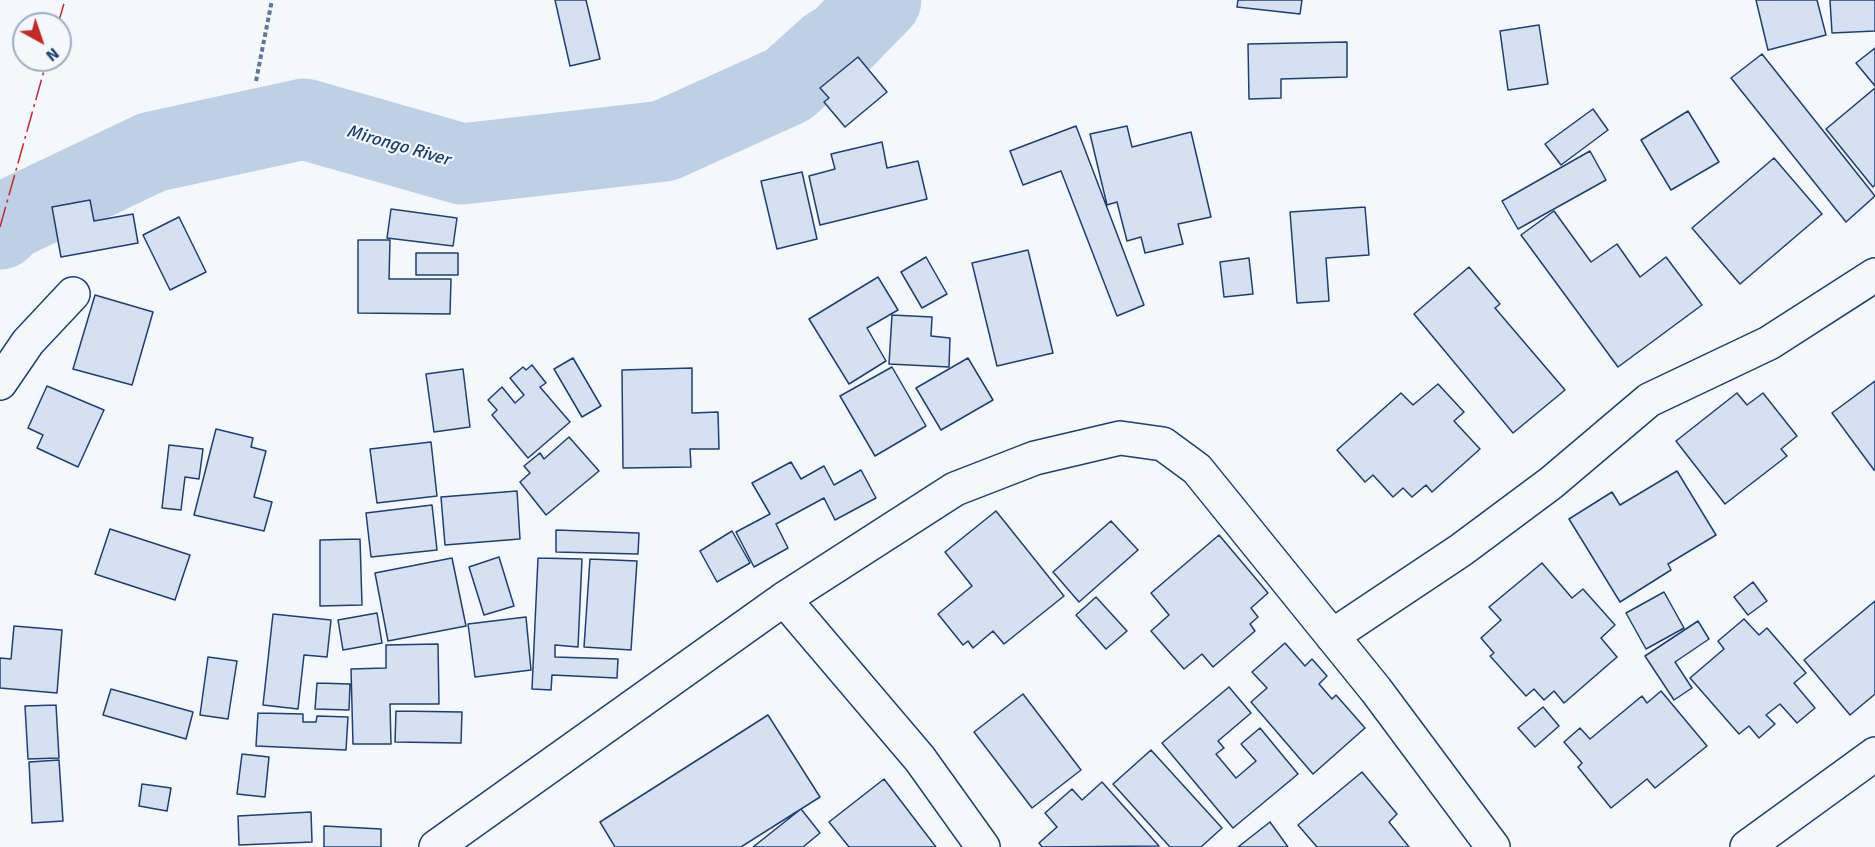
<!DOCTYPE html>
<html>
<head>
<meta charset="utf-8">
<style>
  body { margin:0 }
  #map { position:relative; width:1875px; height:847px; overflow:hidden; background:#f4f7fb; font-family:Signika,sans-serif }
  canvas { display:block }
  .north { position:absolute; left:12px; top:12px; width:60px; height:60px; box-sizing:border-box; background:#f4f7fb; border:2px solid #9eadc5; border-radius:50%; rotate:140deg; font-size:16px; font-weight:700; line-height:24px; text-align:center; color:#1d3f73 }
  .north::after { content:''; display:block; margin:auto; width:21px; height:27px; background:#c62828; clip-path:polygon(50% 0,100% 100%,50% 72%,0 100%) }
</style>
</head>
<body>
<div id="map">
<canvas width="1875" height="847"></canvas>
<div class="north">N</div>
</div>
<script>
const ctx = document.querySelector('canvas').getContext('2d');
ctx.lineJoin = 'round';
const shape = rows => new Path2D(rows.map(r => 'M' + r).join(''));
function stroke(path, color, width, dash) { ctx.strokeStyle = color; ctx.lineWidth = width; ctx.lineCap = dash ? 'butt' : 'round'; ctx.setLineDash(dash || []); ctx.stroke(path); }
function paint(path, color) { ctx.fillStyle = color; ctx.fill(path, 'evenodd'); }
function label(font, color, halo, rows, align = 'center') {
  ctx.font = font + ' Signika,sans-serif'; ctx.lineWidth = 4.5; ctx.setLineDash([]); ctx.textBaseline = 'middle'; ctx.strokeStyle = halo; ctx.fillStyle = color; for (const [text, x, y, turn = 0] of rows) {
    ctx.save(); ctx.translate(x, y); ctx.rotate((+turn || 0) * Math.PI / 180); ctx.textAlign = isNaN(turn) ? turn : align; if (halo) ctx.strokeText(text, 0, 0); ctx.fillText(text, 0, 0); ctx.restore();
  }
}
const river = shape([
  [0,229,9,220,152,152,304,119,462,164,664,141,788,85,828,49,841,41,881,0]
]);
const building = shape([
  [555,0,586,0,600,59,570,66,555,0],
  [1238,0,1302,0,1300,14,1237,7,1238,0],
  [1756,0,1817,0,1826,35,1768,50,1756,0],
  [1830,0,1875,0,1875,31,1832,33,1830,0],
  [1539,25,1548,84,1508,90,1500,31,1539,25],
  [1347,42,1347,77,1281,79,1281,98,1249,99,1248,44,1347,42],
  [1875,48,1875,86,1856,63,1875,48],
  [1762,54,1875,196,1846,222,1731,78,1762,54],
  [858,57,887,92,845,127,824,102,829,98,820,88,858,57],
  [1875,88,1875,185,1873,187,1826,129,1875,88],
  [1593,109,1608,130,1561,165,1545,144,1593,109],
  [1688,111,1719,162,1671,190,1641,140,1688,111],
  [1076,126,1144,305,1117,316,1061,171,1023,185,1010,151,1076,126],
  [1127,126,1132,147,1191,132,1211,217,1178,224,1183,244,1145,253,1141,237,1127,241,1117,202,1107,205,1090,134,1127,126],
  [882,142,887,168,918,161,927,199,820,225,809,176,835,169,831,154,882,142],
  [1590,151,1606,180,1518,229,1502,201,1590,151],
  [1774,158,1822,214,1740,284,1692,228,1774,158],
  [802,172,817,239,777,249,761,181,802,172],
  [90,200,94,221,133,214,138,243,61,257,52,207,90,200],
  [1365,207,1369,255,1326,258,1329,301,1297,303,1290,212,1365,207],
  [391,209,457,218,453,246,387,238,391,209],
  [1554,211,1591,262,1617,244,1640,277,1666,257,1702,305,1618,367,1521,235,1554,211],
  [179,217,206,272,170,290,143,235,179,217],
  [358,240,390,240,389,279,451,279,450,314,358,313,358,240],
  [1028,250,1053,353,997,366,972,263,1028,250],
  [416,253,458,253,458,275,416,275,416,253],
  [926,257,947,294,922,308,901,272,926,257],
  [1249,258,1253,294,1224,297,1220,262,1249,258],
  [1469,267,1500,304,1495,308,1565,390,1513,433,1414,314,1469,267],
  [878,277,898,310,867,328,886,361,849,384,809,319,878,277],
  [95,295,153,312,132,385,73,369,95,295],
  [892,315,932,317,931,336,950,338,949,367,889,364,892,315],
  [573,358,601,406,582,417,554,369,573,358],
  [968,358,993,400,941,430,916,388,968,358],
  [532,365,546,383,540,387,570,422,528,458,492,415,497,410,488,400,502,387,515,403,524,395,510,378,523,367,526,370,532,365],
  [892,367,926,426,875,456,840,396,892,367],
  [692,368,692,413,718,412,719,449,690,449,691,467,623,468,622,370,692,368],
  [463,369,470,427,434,432,426,374,463,369],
  [1875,381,1875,470,1874,470,1832,413,1875,381],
  [1438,384,1464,412,1454,421,1480,449,1432,492,1426,485,1412,497,1403,488,1393,497,1373,475,1365,482,1337,450,1401,393,1413,405,1438,384],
  [47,386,104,410,78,467,37,448,43,435,28,428,47,386],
  [1737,393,1747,405,1763,393,1797,436,1781,449,1787,456,1725,504,1676,441,1737,393],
  [216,429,253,438,251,447,266,451,254,497,272,502,264,531,194,515,216,429],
  [569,437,599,471,546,515,520,482,530,473,524,466,540,453,544,459,569,437],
  [431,442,437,496,377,503,370,449,431,442],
  [169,445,203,449,199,479,185,477,181,510,162,508,169,445],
  [791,462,801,479,824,466,834,485,861,470,876,498,835,520,824,498,776,524,788,548,754,567,736,532,770,514,752,483,791,462],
  [1677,471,1716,535,1668,564,1671,570,1620,602,1569,519,1612,492,1620,505,1677,471],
  [517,491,520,539,445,545,441,497,517,491],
  [432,505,437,550,371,557,366,513,432,505],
  [996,511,1064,596,1004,644,993,631,973,648,968,641,963,645,938,614,972,586,945,552,996,511],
  [1111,521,1138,550,1079,602,1053,572,1111,521],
  [110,529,190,555,175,600,95,574,110,529],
  [556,530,639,533,638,554,556,552,556,530],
  [732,531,750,563,717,582,700,551,732,531],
  [1219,535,1268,593,1251,608,1258,617,1250,624,1255,631,1213,667,1202,654,1184,669,1151,631,1169,615,1151,593,1219,535],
  [360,539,362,605,320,606,320,540,360,539],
  [499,557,514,606,484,615,469,567,499,557],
  [452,558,466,626,388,641,375,573,452,558],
  [538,558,582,559,578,647,555,645,555,657,618,659,617,678,552,675,551,690,532,689,538,558],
  [590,559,637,561,631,650,584,647,590,559],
  [1542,563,1572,598,1583,589,1615,625,1601,638,1617,657,1564,703,1554,691,1544,700,1534,689,1526,696,1490,656,1494,653,1481,638,1501,620,1489,607,1542,563],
  [1753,582,1767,601,1748,615,1734,597,1753,582],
  [1664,592,1684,628,1646,649,1626,613,1664,592],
  [1096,597,1127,631,1106,649,1076,615,1096,597],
  [1875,601,1875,694,1850,715,1804,660,1875,601],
  [377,613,382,643,343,650,338,620,377,613],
  [273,614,331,620,327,657,304,655,298,709,263,705,273,614],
  [526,617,531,670,475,677,468,624,526,617],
  [1744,619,1759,635,1767,628,1806,673,1794,683,1815,708,1797,723,1780,704,1766,715,1775,724,1759,738,1749,726,1739,734,1690,678,1724,649,1718,641,1744,619],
  [1698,621,1709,639,1675,662,1692,688,1674,700,1645,656,1698,621],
  [14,626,62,630,57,693,0,688,0,658,11,659,14,626],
  [1285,643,1305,666,1312,659,1327,676,1319,684,1332,699,1336,695,1365,728,1313,774,1251,702,1267,688,1252,672,1285,643],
  [438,644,439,704,390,704,391,744,353,744,351,669,386,668,386,645,438,644],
  [208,657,237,661,228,719,200,715,208,657],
  [317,683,350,684,349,710,315,709,317,683],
  [1229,687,1251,713,1218,741,1224,748,1216,754,1236,778,1256,761,1241,744,1260,728,1298,774,1233,828,1162,743,1229,687],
  [111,689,193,712,186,739,103,715,111,689],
  [1661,691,1707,746,1655,788,1647,779,1611,808,1578,767,1582,763,1564,742,1580,728,1590,739,1642,696,1647,703,1661,691],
  [1023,694,1081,770,1032,808,974,732,1023,694],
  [56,705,59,758,28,759,25,706,56,705],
  [1543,707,1559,726,1535,747,1518,728,1543,707],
  [396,711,462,712,461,743,395,742,396,711],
  [258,713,303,714,303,722,316,722,317,716,348,717,346,750,256,746,258,713],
  [768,715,820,797,741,847,615,847,600,822,768,715],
  [1151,750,1222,828,1201,847,1170,847,1113,784,1151,750],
  [242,754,269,757,265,797,237,794,242,754],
  [59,760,63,821,32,823,29,762,59,760],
  [1362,772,1397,814,1389,822,1409,847,1317,847,1298,825,1362,772],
  [884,779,936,847,849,847,829,822,884,779],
  [1102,782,1159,846,1042,847,1039,843,1057,827,1045,813,1072,789,1082,800,1102,782],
  [142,784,171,788,167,811,139,806,142,784],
  [801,809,820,833,803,847,753,847,801,809],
  [311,812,312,842,239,845,238,816,311,812],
  [1270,822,1288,847,1238,847,1270,822],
  [324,826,381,829,381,847,324,847,324,826]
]);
const path = shape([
  [256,81,272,0]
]);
const minor = shape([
  [0,383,28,342,73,294],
  [784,599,920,759,983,847],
  [1332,636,1461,550,1551,483,1649,400,1769,343,1875,275],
  [436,847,784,599,955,489,1035,458,1120,438,1163,444,1197,469,1376,690,1493,847],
  [1747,847,1875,754]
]);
const power = shape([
  [58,24,65,0],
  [0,227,47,60]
]);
const waterNames = [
  ["Mirongo River",398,146,16]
];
stroke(river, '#bed0e5', 81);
paint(building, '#d5e0f0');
stroke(building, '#1d3f73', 1.5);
stroke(minor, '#1d3f73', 36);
stroke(path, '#5e769c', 4, [4.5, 3]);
stroke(minor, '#f4f7fb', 33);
stroke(power, '#c62828', 1.5, [21, 4.5, 3, 4.5]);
label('italic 18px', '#1d3f73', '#f4f7fb', waterNames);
</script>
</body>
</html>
